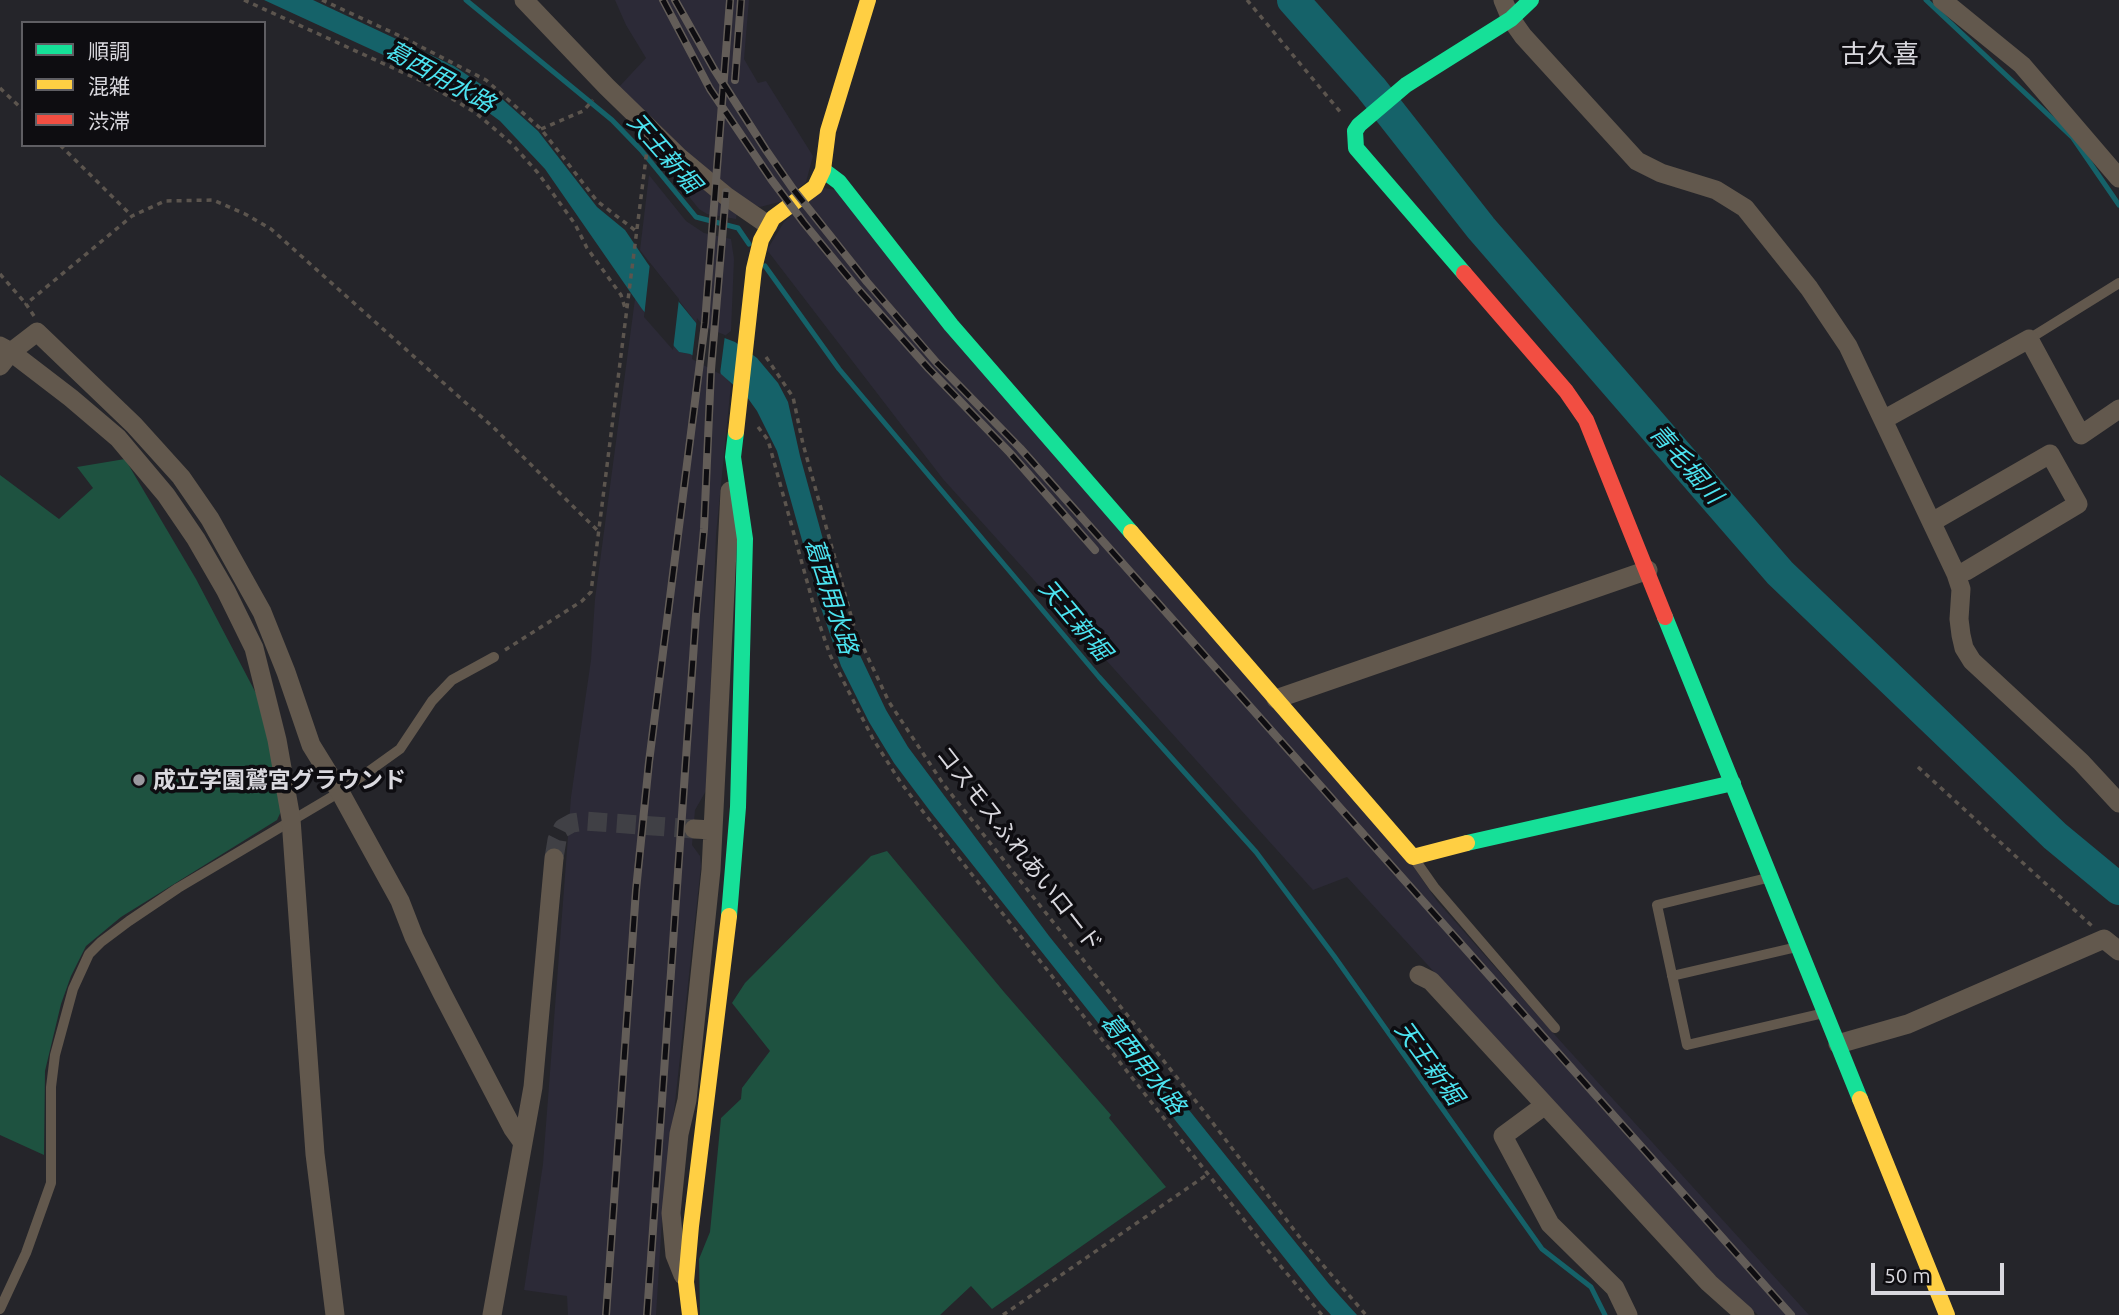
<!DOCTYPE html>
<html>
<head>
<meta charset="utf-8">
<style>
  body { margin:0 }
  #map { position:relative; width:2119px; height:1315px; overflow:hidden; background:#25252a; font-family:Ubuntu,"Noto Sans JP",sans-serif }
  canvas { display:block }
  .legend { position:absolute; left:21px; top:21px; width:245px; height:126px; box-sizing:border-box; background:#0e0d11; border:2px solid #5f5e63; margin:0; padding:9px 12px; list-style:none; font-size:21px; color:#d9d8de }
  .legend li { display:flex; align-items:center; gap:14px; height:35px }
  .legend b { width:35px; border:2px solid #5f5e63 }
  .scale { position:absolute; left:1871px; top:1263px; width:133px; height:32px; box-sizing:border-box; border:4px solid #d9d8de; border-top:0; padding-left:9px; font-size:21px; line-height:24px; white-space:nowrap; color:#d9d8de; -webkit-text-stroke:5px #0e0d11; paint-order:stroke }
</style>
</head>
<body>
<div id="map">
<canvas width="2119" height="1315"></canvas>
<ul class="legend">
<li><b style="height:9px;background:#16e098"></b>順調</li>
<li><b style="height:9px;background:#ffcf43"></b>混雑</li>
<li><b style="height:9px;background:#f24e42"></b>渋滞</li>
</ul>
<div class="scale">50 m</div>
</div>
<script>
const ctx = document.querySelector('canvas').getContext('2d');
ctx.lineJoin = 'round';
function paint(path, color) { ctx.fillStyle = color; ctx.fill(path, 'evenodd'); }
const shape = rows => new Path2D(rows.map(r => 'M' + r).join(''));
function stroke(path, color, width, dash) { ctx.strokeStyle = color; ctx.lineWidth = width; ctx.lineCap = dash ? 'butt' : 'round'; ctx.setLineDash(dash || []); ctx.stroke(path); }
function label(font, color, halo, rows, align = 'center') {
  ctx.font = font + ' Ubuntu,"Noto Sans JP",sans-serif'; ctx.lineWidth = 7; ctx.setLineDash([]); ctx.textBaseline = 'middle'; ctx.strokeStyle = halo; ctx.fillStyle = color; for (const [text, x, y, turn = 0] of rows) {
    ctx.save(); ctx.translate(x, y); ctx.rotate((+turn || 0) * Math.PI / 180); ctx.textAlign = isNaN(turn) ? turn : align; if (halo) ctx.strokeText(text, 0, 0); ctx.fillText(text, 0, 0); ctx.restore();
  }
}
const built = shape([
  [615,0,749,0,744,59,758,83,766,81,813,156,806,182,783,201,760,207,737,199,618,88,646,58,626,25],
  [655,144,737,212,736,219,707,214,699,209,656,156],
  [649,175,686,221,704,233,731,239,734,259,731,331,722,338,701,329,640,250],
  [824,188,837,190,1411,863,1437,901,1554,1034,1809,1315,1758,1315,1715,1278,1347,877,1313,890,943,479,767,250,784,222],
  [635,299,679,352,690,354,719,369,731,384,716,535,707,789,695,810,692,845,700,856,701,866,662,1221,656,1315,568,1315,567,1296,524,1290,543,1164,571,797,591,660,595,599]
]);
const green = shape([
  [125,459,196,579,259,699,283,807,277,820,121,917,86,946,71,976,61,1004,45,1071,44,1155,0,1135,0,475,59,519,93,488,77,467],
  [887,851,1004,992,1111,1115,1109,1118,1166,1187,992,1309,971,1286,940,1315,700,1315,699,1259,710,1232,721,1118,741,1099,742,1088,770,1051,732,1003,745,983,871,856]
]);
const water = shape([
  [264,0,313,0,454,66,501,98,538,131,597,207,625,230,648,264,701,329,735,342,757,358,778,383,788,402,800,456,848,630,886,710,908,747,1049,936,1329,1284,1357,1315,1331,1315,1321,1304,930,811,894,763,869,722,841,666,821,608,777,451,757,411,747,397,721,374,719,369,690,354,679,352,642,309,545,169,500,121,470,99,442,82]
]);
const pier = shape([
  [650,263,679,299,673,350,644,317],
  [697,318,703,326,725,335,720,374,692,359]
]);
const stream = shape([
  [466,0,612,120,641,150,696,217,738,228,749,244],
  [1926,0,2073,138,2119,205],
  [765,266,839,369,1099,677,1256,852,1334,956,1542,1249,1591,1287,1605,1315]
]);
const river = shape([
  [1293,0,1371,88,1481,228,1780,573,2055,836,2119,889]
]);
const streetTunnel = shape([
  [554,858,557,840,563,828,572,823,585,821,694,829]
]);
const path = shape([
  [244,0,426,83,476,113,512,144,538,173,575,224,587,248,621,295,625,308],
  [322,0,400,36,486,80,541,129,597,201,636,231],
  [1247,0,1342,114],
  [0,88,23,110],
  [541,129,583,111,593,100],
  [60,145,132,216],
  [0,274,26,304],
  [34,316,26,304,132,216,165,201,213,200,245,214,271,229,494,428,598,531],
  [766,357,793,397,803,444,855,630,889,702,944,785,1206,1114,1304,1243,1366,1315],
  [758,427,768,440,816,614,830,655,873,739,901,783,955,853,1278,1263,1322,1315],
  [505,650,582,601,591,592,647,150],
  [1918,767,2092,926],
  [1003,1315,1208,1174]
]);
const lane = shape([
  [2029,339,2119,283],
  [1415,860,1434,887,1555,1028],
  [1767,878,1657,905,1687,1045,1824,1013],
  [1672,976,1797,947],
  [0,1309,26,1253,51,1183,51,1087,55,1055,73,989,89,954,101,942,129,921,178,888,340,792,400,749,432,701,452,680,494,657]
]);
const street = shape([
  [524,0,607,87,679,157,726,196,768,225],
  [1503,0,1511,19,1523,36,1637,161,1661,173,1716,190,1745,208,1809,288,1848,346,1956,574,1961,589,1959,619,1961,635,1964,648,1972,661,2081,762,2119,803],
  [1942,0,2022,65,2119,178],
  [0,346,11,352,71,398,118,438,166,495,196,539,226,591,254,648,277,740,291,819,315,1154,335,1315],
  [0,366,11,352,37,332,134,425,181,477,210,519,262,612,286,672,311,745,340,792,400,901,414,937,442,993,513,1129,523,1143],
  [1883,420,2029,339,2081,435,2119,409],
  [1932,522,2050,454,2078,504,1966,571,1956,574],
  [1276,699,1648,570],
  [694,829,713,830],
  [1419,975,1431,981,1709,1283,1745,1315],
  [1838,1044,1908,1024,2104,939,2119,951],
  [1545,1105,1503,1136,1550,1224,1615,1288,1628,1315],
  [683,1275,675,1255,671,1213,679,1134,687,1100,711,870,730,491],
  [492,1315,533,1087,554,858]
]);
const fast = shape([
  [823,170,839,182,951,325,1131,532],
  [1464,273,1356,148,1355,131,1359,125,1406,85,1511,19,1531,0],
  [1665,617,1860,1099],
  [1467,843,1733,783],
  [729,916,738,807,745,539,733,457,736,432]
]);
const slow = shape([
  [736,432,754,269,761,240,773,218,815,187,823,170,828,131,868,0],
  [1131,532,1413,857,1467,843],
  [1860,1099,1947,1315],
  [690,1315,686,1282,691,1226,729,916]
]);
const jam = shape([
  [1464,273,1566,391,1586,420,1665,617]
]);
const rail = shape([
  [663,0,710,89,771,179,804,223,858,289,929,369,1010,453,1095,550],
  [675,0,714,69,766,150,793,189,867,282,937,363,1020,448,1791,1315],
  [735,80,741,0],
  [606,1315,636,890,649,762,705,323,730,0],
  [647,1315,696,615,704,529,711,370,726,192]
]);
const markers = [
  [139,780,7,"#9a999f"]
];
const poiNames = [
  ["成立学園鷲宮グラウンド",153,780]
];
const streetNames = [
  ["コスモスふれあいロード",1019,849,52]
];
const waterNames = [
  ["葛西用水路",440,77,29],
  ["天王新堀",664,153,49],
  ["青毛堀川",1686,464,49],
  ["葛西用水路",831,596,72],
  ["天王新堀",1075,620,50],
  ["天王新堀",1429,1063,54],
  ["葛西用水路",1143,1064,52]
];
const quarterNames = [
  ["古久喜",1880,54]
];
paint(built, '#2c2a37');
paint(green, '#1e5240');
paint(water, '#156269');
paint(pier, '#25252a');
stroke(stream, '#156269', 5);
stroke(river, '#156269', 32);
stroke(streetTunnel, '#404045', 19, [19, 10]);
stroke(path, '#5c554e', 3.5, [5, 5]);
stroke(lane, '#62584d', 10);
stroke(street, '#62584d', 19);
stroke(fast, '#16e098', 16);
stroke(slow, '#ffcf43', 16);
stroke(jam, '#f24e42', 16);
stroke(rail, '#635d58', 8);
stroke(rail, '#0e0d11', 5, [16]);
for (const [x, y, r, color] of markers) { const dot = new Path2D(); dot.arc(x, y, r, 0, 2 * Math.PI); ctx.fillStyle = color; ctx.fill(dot); stroke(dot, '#0e0d11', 2.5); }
label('bold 23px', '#d9d8de', '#0e0d11', poiNames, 'left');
label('23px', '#d9d8de', '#0e0d11', streetNames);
label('italic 24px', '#4ce3f0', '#0e0d11', waterNames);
label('26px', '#d9d8de', '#0e0d11', quarterNames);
</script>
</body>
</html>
